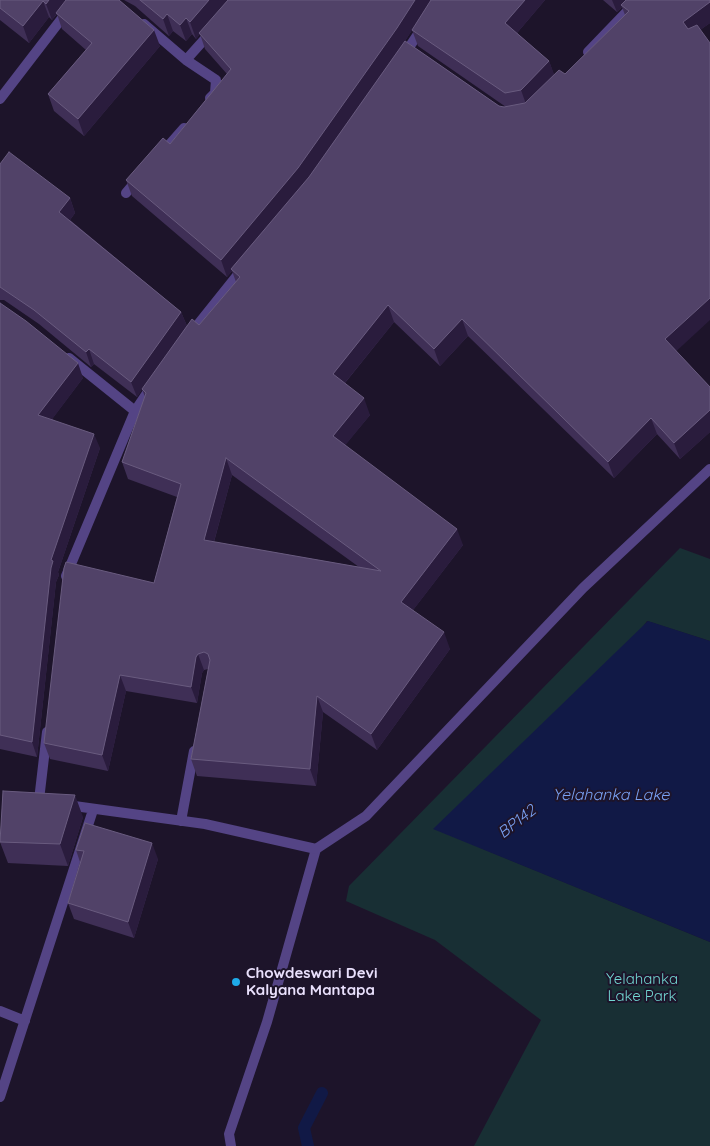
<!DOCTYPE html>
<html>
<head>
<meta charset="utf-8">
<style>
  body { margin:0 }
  canvas { display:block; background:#1d142a }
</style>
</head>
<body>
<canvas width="710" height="1146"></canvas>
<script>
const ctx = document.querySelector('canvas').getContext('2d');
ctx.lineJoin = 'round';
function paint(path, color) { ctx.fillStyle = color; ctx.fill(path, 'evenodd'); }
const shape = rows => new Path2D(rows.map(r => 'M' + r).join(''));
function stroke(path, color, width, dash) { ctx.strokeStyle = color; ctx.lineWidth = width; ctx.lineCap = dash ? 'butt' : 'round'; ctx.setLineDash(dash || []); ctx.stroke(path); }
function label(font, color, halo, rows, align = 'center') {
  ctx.font = font + ' Quicksand,sans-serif'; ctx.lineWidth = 4; ctx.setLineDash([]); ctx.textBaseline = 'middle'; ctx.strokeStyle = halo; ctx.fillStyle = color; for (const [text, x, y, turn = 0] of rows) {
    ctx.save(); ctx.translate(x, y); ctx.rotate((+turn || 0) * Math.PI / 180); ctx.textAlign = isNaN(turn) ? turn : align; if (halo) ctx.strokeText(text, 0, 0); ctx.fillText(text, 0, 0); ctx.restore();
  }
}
const green = shape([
  [680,548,710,559,710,641,647,621,483,849,710,942,710,1146,474,1146,541,1020,435,940,346,901,349,886]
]);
const water = shape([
  [648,621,710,641,710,942,433,829]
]);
const stream = shape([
  [308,1146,304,1128,322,1093]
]);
const lane = shape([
  [231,1146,229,1134,267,1022,316,849]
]);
const street = shape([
  [144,24,186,60,211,32],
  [588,52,638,0],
  [404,55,422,28],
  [186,60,216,80,215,93,210,98],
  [0,99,76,0],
  [162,153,184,128],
  [126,193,137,180],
  [191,333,243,268],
  [69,358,135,411],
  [66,576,135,411,151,387],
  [39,800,47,732],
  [67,805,205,824,316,849,366,816,583,588,710,469],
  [181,821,194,751],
  [0,1011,25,1021],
  [0,1097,93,810]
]);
const wall = shape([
  [0,0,119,0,160,46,84,136,54,111,48,94,86,50,62,29,57,14,52,20,49,17,29,43,0,20],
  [124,0,545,0,517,33,549,61,554,75,565,74,625,15,622,7,617,12,603,0,710,0,710,23,700,30,676,351,710,387,710,432,680,459,657,434,614,478,468,336,440,366,394,322,345,383,370,415,345,445,463,545,413,610,450,649,377,750,323,712,316,786,197,776,191,759,208,669,204,670,202,673,197,703,126,691,108,771,50,759,44,743,154,583,177,497,128,479,122,462,145,397,142,389,137,397,94,364,91,367,39,324,4,300,0,300,0,164,70,198,75,213,70,220,181,312,187,326,199,325,236,282,232,271,227,277,132,196,126,180,170,144,227,74,205,49,200,34,196,39,192,34,186,41,173,31,169,36,135,6],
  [412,30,418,46,506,107,499,106,405,41],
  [232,475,359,567,214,542],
  [0,303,83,378,52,419,100,448,58,572,59,575,56,582,37,757,0,749],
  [3,791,83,817,68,866,8,863,0,842],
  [85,823,158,859,134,938,74,919,68,903,80,862,76,850]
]);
const shadedWall = shape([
  [49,0,67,0,52,20,46,4],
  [209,0,230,0,199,33,200,34,196,39,190,22],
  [415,0,432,0,403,44,304,185,231,269,232,271,227,277,221,260],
  [525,0,545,0,511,40,505,23],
  [612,0,629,0,621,5,622,7,617,12],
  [43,1,49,17,29,43,23,26],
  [710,2,710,23,689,38,683,22],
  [167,14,173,31,169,36,163,19],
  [186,18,192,34,186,41,180,25],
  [154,30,160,46,84,136,78,119],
  [549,61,555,77,527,107,521,90],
  [70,198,75,213,65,227,59,212],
  [710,298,710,320,671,356,665,339],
  [388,305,394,322,339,390,333,374],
  [181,312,187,326,137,397,131,382],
  [462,319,468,336,440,366,434,349],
  [89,349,94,364,91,367,86,352],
  [78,363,83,378,44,430,38,415],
  [364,398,370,415,339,453,333,436],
  [710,410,710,432,680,459,674,443],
  [651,418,657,434,614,478,608,462],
  [94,434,100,448,58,572,59,575,56,582,37,757,32,742,51,560],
  [226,458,232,475,210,556,204,540],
  [457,529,463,545,407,618,401,602],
  [444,632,450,649,377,750,371,734],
  [198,654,204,670,202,673,197,703,191,687,196,657],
  [120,675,126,691,108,771,102,755],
  [317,696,323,712,316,786,310,769],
  [75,795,83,817,68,866,60,844],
  [152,843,158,859,134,938,128,922]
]);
const building = shape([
  [0,0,49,0,46,4,43,1,23,26,0,8,0,0],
  [66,0,119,0,154,30,78,119,48,94,92,43,56,13,66,0],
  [140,0,209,0,190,22,186,18,180,25,167,14,163,19,140,0],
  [228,0,415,0,397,28,298,168,221,260,126,180,163,138,170,144,231,69,199,33,228,0],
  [431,0,525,0,505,23,549,61,521,90,505,93,412,30,431,0],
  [626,0,710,0,710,2,683,22,688,29,697,25,710,43,710,298,665,339,710,387,710,410,674,443,651,418,608,462,462,319,434,349,388,305,333,374,364,398,333,436,457,529,401,602,444,632,371,734,317,696,310,769,191,759,210,660,208,654,204,652,198,654,196,657,191,687,120,675,102,755,44,743,64,568,66,562,154,583,181,484,122,462,146,393,142,389,192,319,199,325,240,277,231,269,309,177,405,41,499,106,504,107,525,103,559,70,565,74,629,11,621,5,626,0],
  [226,458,381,571,204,540,226,458],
  [9,152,70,198,59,212,181,312,131,382,89,349,86,352,34,310,0,287,0,164,9,152],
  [0,303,26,321,78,363,38,415,94,434,51,560,53,561,51,568,32,742,0,735,0,303],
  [3,791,75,795,60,844,0,842,3,791],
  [85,823,152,843,128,922,68,903,84,851,76,850,85,823]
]);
const markers = [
  [236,982,5,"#1fabe9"]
];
const poiNames = [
  ["Chowdeswari Devi",246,973],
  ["Kalyana Mantapa",246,990]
];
const parkNames = [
  ["Yelahanka",642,979],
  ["Lake Park",642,996]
];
const waterNames = [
  ["Yelahanka Lake",611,795],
  ["BP142",517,822,-38]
];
paint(green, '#182f34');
paint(water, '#111946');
stroke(stream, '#111946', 12);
stroke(lane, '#544485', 10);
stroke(street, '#544485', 10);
paint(wall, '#3f2f56');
paint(shadedWall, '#2a1c3d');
paint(building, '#514268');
stroke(building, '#695b7f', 1);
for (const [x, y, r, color] of markers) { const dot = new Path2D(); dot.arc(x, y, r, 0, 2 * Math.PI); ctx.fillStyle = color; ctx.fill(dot); stroke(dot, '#1d142a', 2); }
label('bold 15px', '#e9e0fc', '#1d142a', poiNames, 'left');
label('15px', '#72d7d2', '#1d142a', parkNames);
label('italic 16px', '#79a0f2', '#1d142a', waterNames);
</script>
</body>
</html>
